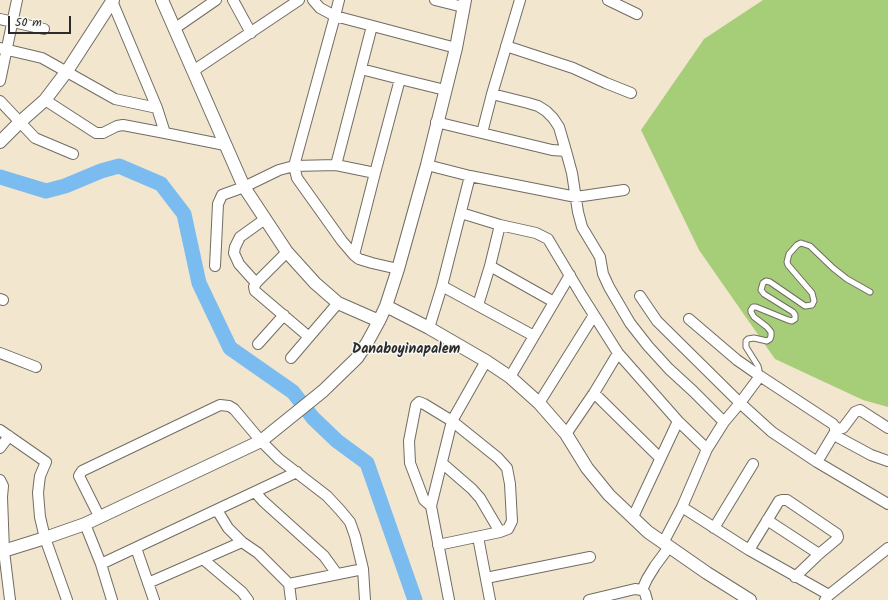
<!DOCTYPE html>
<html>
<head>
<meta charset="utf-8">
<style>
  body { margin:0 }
  #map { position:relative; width:888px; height:600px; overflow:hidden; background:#f2e6cf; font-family:Kalam,sans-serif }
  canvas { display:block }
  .scale { position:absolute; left:8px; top:16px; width:63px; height:18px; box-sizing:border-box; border:2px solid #2b2b2b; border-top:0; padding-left:5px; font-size:12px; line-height:14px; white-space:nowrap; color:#2b2b2b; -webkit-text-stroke:3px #f6f6f2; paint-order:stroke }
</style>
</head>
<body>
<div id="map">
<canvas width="888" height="600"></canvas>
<div class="scale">50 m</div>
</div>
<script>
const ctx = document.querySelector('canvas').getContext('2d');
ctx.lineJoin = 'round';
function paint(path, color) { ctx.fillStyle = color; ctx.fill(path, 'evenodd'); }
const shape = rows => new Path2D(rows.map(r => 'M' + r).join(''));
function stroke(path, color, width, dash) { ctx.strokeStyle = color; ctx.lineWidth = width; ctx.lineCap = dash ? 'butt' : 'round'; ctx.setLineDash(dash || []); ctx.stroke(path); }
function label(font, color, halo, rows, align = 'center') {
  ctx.font = font + ' Kalam,sans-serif'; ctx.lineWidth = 3; ctx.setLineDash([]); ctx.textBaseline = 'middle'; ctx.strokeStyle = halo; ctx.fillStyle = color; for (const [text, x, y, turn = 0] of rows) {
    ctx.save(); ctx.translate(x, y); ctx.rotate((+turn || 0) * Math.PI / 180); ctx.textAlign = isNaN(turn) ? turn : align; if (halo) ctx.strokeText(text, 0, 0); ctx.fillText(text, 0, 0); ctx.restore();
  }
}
const green = shape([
  [763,0,888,0,888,407,863,400,775,359,699,250,641,130,704,39]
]);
const river = shape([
  [0,177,46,191,65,186,101,171,119,166,161,184,184,214,199,283,230,348,293,392,313,418,337,441,367,463,415,600]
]);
const service = shape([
  [757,374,759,370,758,366,746,347,746,341,748,339,754,338,767,341,770,339,771,336,771,332,767,327,754,317,751,312,751,310,753,307,756,307,788,320,792,321,795,319,795,315,793,312,764,294,761,290,763,283,766,281,770,282,805,306,812,305,814,301,812,293,788,265,787,262,789,254,797,245,801,243,810,246,833,268,847,279,870,292]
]);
const minor = shape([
  [233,0,251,33],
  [313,0,320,8,335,16,456,48],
  [339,0,335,16,294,166,336,165,372,26],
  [435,0,463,7],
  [608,0,637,14],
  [112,1,157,108,165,133,225,145],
  [0,19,44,29],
  [174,29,216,0],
  [506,46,573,68,606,83,631,93],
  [0,48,42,58,115,99,157,108],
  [361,69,400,79],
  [193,71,299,0],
  [0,81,17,0],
  [492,94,528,103,538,106,546,111,553,118,559,127,566,151,572,173,578,212,582,227,600,257,603,274,609,287,630,323,648,346,669,369,693,391,724,422],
  [45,100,96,133,103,133,117,126,123,125,165,133],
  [0,101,35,138,73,154],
  [436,122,552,150,566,151],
  [482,133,492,94,520,0],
  [336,165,375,173],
  [427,165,470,176,576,197,624,190],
  [461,213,500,225,536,233,548,239,582,296,618,353,678,421,707,449],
  [500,225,490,266,554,302],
  [287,252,256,283,254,287,255,291,309,337],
  [215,266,218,204,222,195,244,187,279,170,294,166,297,178,342,241,354,255],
  [398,269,372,263,359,259,354,255,375,173,400,79,445,90],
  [256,283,239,264,234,253,235,247,240,237,265,219],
  [442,286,534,336],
  [640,296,657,321,740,403,760,376,833,424,835,427,835,432,817,462],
  [0,299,3,300],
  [478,305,490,266],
  [689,319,737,360,760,376],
  [429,328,442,286,470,176],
  [258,344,284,315],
  [0,353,36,367],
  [291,358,338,303],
  [510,377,570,275],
  [594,393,660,458],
  [539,403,594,315],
  [836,429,843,428,855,412,860,410,888,428],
  [0,430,46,462,40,476,39,484,38,493,40,517,45,538,67,600],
  [566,434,594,393,618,353],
  [834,435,871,455,888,461],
  [0,448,9,436],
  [0,480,3,486,2,497,4,551,10,600],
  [255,492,263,501,324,556,337,574],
  [431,506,424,500,410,463,409,441,416,405,419,402,424,404,452,421,498,458,507,468,510,484,512,521,508,529,500,532],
  [682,507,707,449,724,422,740,403,772,432,817,462,888,504],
  [99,516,79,476,80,474,82,471,220,405,229,406,234,409,261,441,279,459,327,496,340,510,350,522,355,536,363,569,365,600],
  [633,517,678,421],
  [767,520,819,554],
  [85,524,101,564,112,600],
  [714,528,753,464],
  [478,537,490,600],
  [242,542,258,553,289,584,363,569],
  [663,543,682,507,749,550,829,595,825,600],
  [438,545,500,532,480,498,472,489,442,463],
  [136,548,154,600],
  [749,550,779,501,782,500,787,500,837,534,838,537,837,539,819,554,795,577],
  [204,560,242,592,248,600],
  [101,564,297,472],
  [486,578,590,557],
  [148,583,242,542,228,528,217,510],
  [289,584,291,600],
  [642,590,645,593,647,600],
  [829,595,888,548],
  [449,600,431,506,452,421,486,361],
  [589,600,635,589,642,590,647,579,655,566,669,547]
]);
const tertiary = shape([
  [162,0,244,187,287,252,315,283,338,303,379,321],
  [0,142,20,122,45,100,67,71,113,0],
  [386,306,429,328,486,361,510,377,539,403,566,434,587,468,609,495,648,532,707,573,750,600],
  [0,552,45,538,85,524,261,441,323,391,357,358,367,343,379,321,386,306,398,269,427,165,456,48,465,0]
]);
const districtNames = [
  ["Danaboyinapalem",406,351]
];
paint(green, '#a6ce79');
stroke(river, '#7abcef', 15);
stroke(service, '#716c64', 7);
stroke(minor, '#716c64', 12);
stroke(tertiary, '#716c64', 14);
stroke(service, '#fff', 5);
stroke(minor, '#fff', 10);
stroke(tertiary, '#fff', 12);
label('bold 14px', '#2b2b2b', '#f6f6f2', districtNames);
</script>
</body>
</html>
